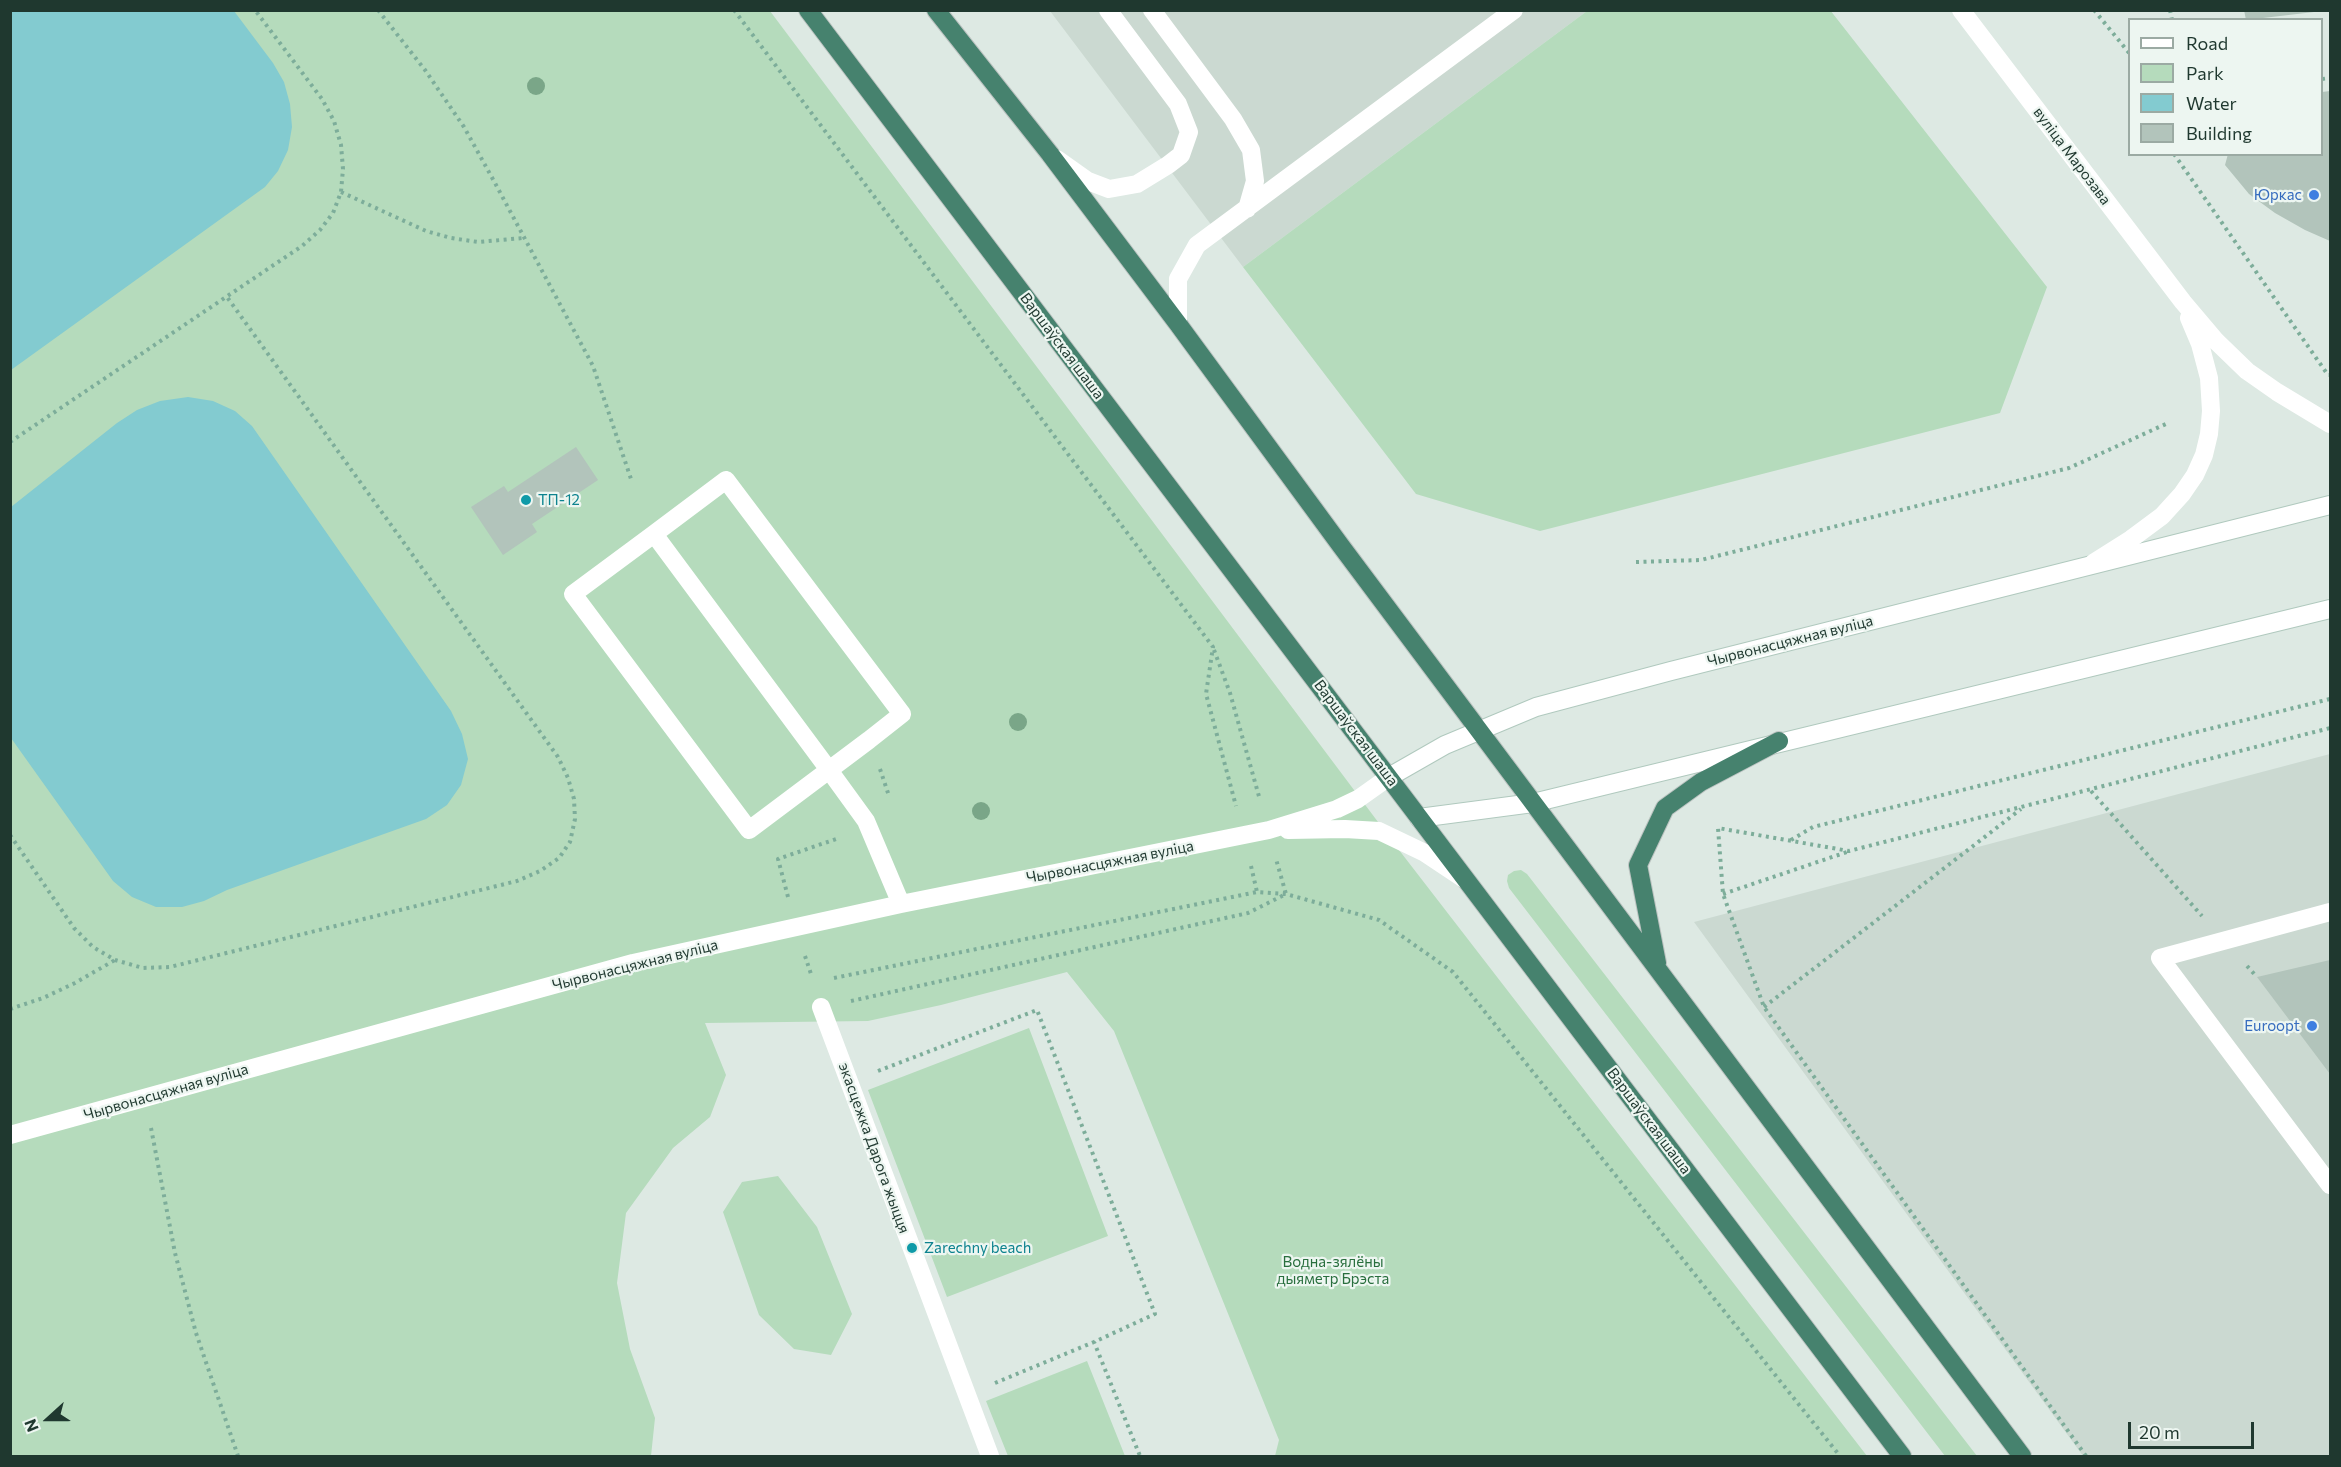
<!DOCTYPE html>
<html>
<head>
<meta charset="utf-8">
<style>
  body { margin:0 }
  #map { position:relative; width:2341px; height:1467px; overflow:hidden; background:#dde9e3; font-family:Commissioner,sans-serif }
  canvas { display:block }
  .frame { position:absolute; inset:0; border:12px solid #1f382f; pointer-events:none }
  .legend { position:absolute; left:2128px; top:18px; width:195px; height:138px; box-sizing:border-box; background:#edf6f1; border:2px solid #9baaa3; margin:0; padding:8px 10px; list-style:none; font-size:18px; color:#1f382f }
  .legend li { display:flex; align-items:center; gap:12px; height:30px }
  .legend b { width:30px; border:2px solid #9baaa3 }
  .north { position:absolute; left:18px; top:1389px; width:60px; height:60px; -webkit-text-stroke:4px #edf6f1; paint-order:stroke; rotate:249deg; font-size:16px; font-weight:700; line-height:24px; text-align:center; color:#1f382f }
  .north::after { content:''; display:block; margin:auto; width:21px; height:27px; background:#1f382f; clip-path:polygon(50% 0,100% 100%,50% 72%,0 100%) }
  .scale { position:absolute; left:2128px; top:1422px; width:126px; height:27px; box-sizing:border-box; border:3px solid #1f382f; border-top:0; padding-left:8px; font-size:18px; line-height:21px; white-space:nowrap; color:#1f382f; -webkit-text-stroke:4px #edf6f1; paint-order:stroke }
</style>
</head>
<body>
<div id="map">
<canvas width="2341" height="1467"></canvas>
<div class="frame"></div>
<ul class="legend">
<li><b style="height:8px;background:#fff"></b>Road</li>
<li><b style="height:16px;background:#b5dbbc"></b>Park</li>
<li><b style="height:16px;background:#83cbd0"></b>Water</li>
<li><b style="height:16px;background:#b2c4bb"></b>Building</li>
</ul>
<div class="north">N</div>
<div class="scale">20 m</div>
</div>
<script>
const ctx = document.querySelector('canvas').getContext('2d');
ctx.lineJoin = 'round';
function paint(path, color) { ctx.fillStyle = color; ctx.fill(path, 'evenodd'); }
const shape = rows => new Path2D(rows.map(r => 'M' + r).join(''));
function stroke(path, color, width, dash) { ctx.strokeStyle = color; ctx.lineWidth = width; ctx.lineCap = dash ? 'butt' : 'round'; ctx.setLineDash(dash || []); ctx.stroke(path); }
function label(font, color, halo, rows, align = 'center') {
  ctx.font = font + ' Commissioner,sans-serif'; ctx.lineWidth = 4.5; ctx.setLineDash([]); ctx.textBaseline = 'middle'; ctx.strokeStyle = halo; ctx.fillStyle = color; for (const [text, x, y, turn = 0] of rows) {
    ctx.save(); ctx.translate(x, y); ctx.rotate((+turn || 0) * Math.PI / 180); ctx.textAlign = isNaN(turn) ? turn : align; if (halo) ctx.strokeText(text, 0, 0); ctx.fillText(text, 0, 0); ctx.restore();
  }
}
const built = shape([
  [1050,11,1587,11,1243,267],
  [2330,754,2330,1456,2083,1456,1694,922]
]);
const green = shape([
  [1830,10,2047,287,2000,413,1540,531,1416,494,1243,267,1587,11],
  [10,11,770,11,1399,850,1867,1456,1275,1456,1279,1440,1114,1031,1067,972,941,1005,868,1021,705,1023,726,1075,710,1117,673,1148,626,1213,617,1283,630,1349,655,1418,651,1456,11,1456],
  [1521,870,1527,874,1977,1456,1945,1456,1509,888,1507,881,1508,875,1514,871],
  [1029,1028,1108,1236,947,1297,868,1090],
  [778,1176,817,1227,852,1314,831,1355,794,1349,759,1315,723,1212,742,1182],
  [1087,1361,1125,1456,1008,1456,986,1401]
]);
const water = shape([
  [11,10,234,11,273,63,284,82,290,104,292,127,288,150,278,171,265,187,11,370],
  [188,397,213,401,235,411,252,426,451,711,462,734,468,759,461,785,447,805,426,819,227,890,204,901,182,907,156,907,132,897,113,881,11,738,11,507,117,423,137,410,160,401]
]);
const building = shape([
  [2244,10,2314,10,2314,12,2246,20],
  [2330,91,2330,241,2305,230,2275,213,2249,194,2225,165,2228,154,2322,154,2322,92],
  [576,447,598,480,532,524,537,532,503,555,471,507,504,486,508,492],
  [2330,960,2330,1074,2257,977]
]);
const path = shape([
  [378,10,425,70,464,127,495,183,593,366,631,479],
  [734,10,1213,647,1206,694,1236,806],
  [2094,10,2130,54],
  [2170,10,2172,20],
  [2322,79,2330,78],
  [2174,154,2328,375,2330,375],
  [341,192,426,231,451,238,478,242,523,238],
  [10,442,302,246,320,230,333,213,341,192,343,169,341,145,334,121,322,99,255,10],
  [1636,562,1701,560,2069,468,2168,423],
  [1214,650,1230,693,1260,800],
  [880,769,889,796],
  [2091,791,2202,916],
  [10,835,74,928,93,947,115,960,143,968,170,967,517,881,540,871,559,858,570,842,575,819,574,799,568,778,558,757,227,297],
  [1791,840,1813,827,2330,699],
  [1251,866,1257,892,1286,894,1379,920,1453,972,1840,1456],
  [1723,894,1847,852],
  [788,897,778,859,839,838],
  [805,956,812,977],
  [2247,966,2257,977],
  [834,978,1257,892],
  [851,1001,1248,913,1286,894,1276,859],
  [1764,1007,2021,809],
  [10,1009,43,998,75,983,115,960],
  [878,1071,1037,1010,1155,1314,1094,1342,1140,1456],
  [151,1128,175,1253,196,1333,238,1456],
  [995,1383,1094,1342],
  [2086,1456,1764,1007,1723,894,1718,828,1849,851,2330,728]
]);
const service = shape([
  [1152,10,1233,119,1251,150,1255,181,1247,209],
  [1057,159,1088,181,1109,189,1137,184,1168,165,1181,155,1189,132,1178,104,1108,10],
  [1178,324,1178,279,1197,245,1514,10],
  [654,534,726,480,902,714,869,740,749,830,573,594,654,534,829,770,866,821,901,904],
  [1288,830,1345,829,1379,831,1425,853,1464,879],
  [2330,912,2160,958,2330,1185],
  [10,1135,633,963,901,904,1269,830,1337,809,1358,799,1389,777]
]);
const minor = shape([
  [1961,10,2183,302,2216,341,2247,371,2277,392,2330,424],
  [2093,563,2131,539,2162,516,2182,494,2195,475,2204,455,2209,434,2211,411,2209,378,2200,344,2189,318],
  [821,1007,990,1456]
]);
const secondary = shape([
  [1389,777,1445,745,1536,707,1671,671,2330,505],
  [1419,818,1533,803,2330,609]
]);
const trunk = shape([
  [808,10,1902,1456],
  [936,10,1050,154,1178,324,1341,546,2022,1456],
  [1657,963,1638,865,1665,808,1701,782,1779,741]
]);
const trees = [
  [536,86],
  [1018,722],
  [981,811]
];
const markers = [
  [2314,195,6,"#3f7fe0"],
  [526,500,6,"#0f9aa8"],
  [2312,1026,6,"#3f7fe0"],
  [912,1248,6,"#0f9aa8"]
];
const streetNames = [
  ["вуліца Марозава",2072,156,53],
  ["Варшаўская шаша",1062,346,53],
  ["Чырвонасцяжная вуліца",1790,641,-14],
  ["Варшаўская шаша",1356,733,53],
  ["Чырвонасцяжная вуліца",1110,862,-11],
  ["Чырвонасцяжная вуліца",635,965,-14],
  ["Чырвонасцяжная вуліца",166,1092,-16],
  ["Варшаўская шаша",1649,1121,53],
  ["экасцежка Дарога жыцця",874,1148,70]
];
const shopNames = [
  ["Юркас",2302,195],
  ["Euroopt",2300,1026]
];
const cultureNames = [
  ["ТП-12",538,500],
  ["Zarechny beach",924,1248]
];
const parkNames = [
  ["Водна-зялёны",1333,1262],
  ["дыяметр Брэста",1333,1279]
];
paint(built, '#cbd9d1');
paint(green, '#b5dbbc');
paint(water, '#83cbd0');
paint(building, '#b2c4bb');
stroke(secondary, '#b0c9be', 20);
stroke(trunk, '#bcc3c1', 20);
stroke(path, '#7dad9a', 4, [3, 4.5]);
stroke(service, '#fff', 18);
stroke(minor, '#fff', 18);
stroke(secondary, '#fff', 18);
stroke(trunk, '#46826e', 18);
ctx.fillStyle = '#7aa688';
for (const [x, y] of trees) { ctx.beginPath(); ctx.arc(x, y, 9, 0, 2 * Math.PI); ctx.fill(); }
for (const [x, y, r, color] of markers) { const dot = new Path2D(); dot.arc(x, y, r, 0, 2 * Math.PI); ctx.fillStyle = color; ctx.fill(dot); stroke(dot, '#edf6f1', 2); }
label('15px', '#1f382f', '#edf6f1', streetNames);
label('15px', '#366cbe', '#edf6f1', shopNames, 'right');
label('15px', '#0d838f', '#edf6f1', cultureNames, 'left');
label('15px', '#296f3e', '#edf6f1', parkNames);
</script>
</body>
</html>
